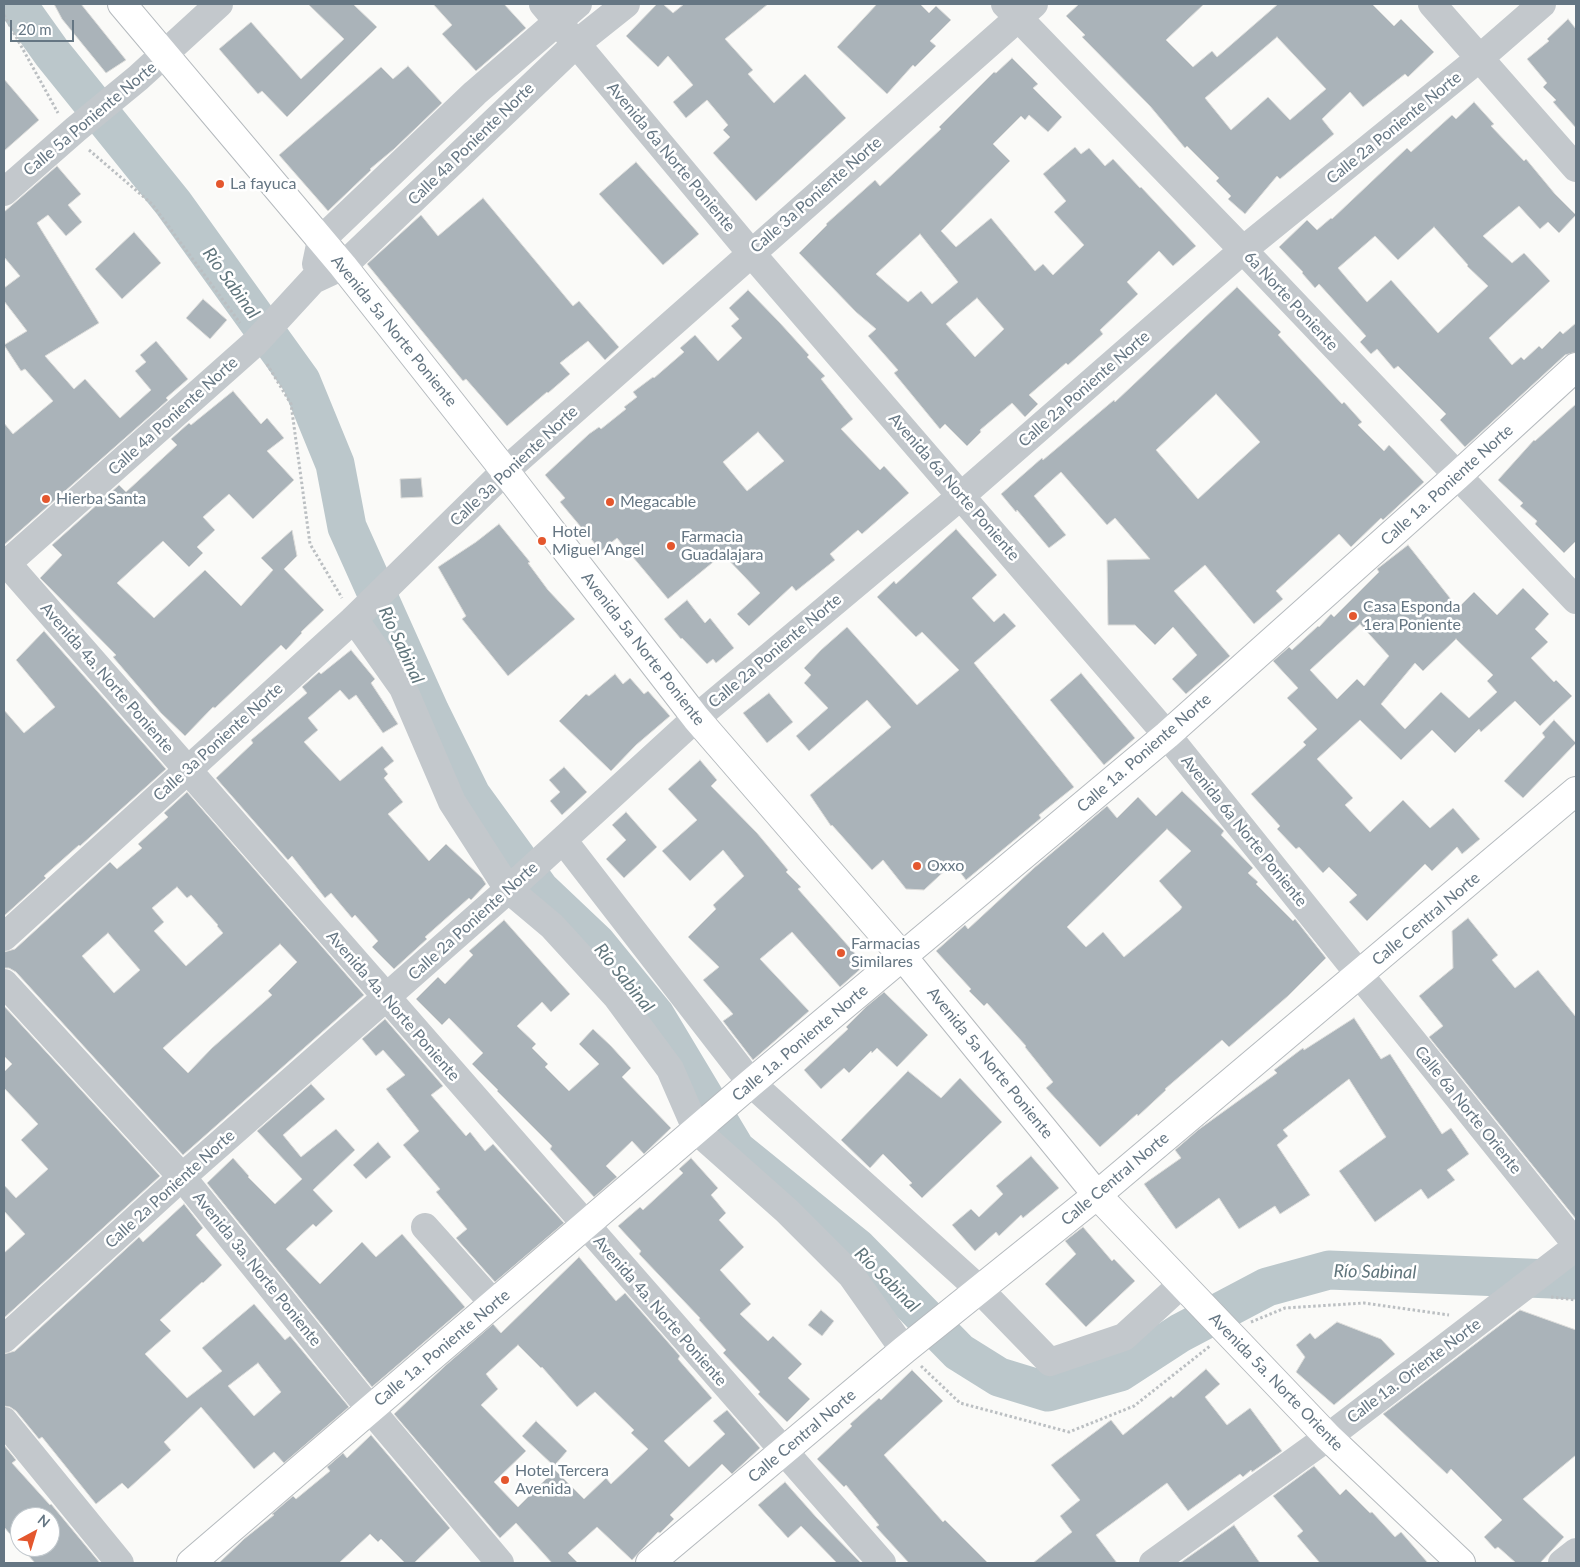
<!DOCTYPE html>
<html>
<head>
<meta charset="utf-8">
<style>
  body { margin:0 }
  #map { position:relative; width:1580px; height:1567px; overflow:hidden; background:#fafaf8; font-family:Lato,sans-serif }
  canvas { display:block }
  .frame { position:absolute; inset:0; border:5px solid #657683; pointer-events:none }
  .north { position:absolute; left:10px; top:1507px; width:50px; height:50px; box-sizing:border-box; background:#fff; border:1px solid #c1c8cd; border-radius:50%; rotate:39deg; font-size:14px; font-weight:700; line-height:20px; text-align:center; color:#657683 }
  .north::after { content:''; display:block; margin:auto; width:18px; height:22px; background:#e4572e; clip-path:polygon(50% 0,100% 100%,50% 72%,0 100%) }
  .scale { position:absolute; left:10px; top:20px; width:64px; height:22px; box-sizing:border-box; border:2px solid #657683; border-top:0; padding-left:6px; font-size:15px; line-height:18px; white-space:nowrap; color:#657683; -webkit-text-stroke:4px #fff; paint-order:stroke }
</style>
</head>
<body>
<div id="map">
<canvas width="1580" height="1567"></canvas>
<div class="frame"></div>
<div class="north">N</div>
<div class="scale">20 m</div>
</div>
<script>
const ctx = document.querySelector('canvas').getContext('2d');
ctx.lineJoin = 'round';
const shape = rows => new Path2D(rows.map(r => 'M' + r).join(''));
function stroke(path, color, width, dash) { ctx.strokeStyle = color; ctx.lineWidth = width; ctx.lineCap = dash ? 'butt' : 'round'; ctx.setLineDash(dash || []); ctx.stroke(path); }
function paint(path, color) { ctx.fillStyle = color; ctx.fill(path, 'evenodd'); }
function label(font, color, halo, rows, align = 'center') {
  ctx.font = font + ' Lato,sans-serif'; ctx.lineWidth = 5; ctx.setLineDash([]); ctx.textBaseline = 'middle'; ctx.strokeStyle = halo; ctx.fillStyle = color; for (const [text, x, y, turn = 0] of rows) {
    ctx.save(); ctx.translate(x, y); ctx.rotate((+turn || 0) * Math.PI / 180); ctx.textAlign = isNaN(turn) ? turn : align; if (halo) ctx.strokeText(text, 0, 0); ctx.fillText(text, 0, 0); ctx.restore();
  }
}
const river = shape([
  [17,4,52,53,173,203,301,381,335,464,347,527,430,712,471,795,540,890,597,944,655,1015,736,1150,857,1248,959,1352,999,1377,1048,1392,1120,1372,1180,1333,1267,1287,1329,1270,1576,1280]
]);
const building = shape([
  [54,4,81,4,126,60,106,73,62,19,54,4],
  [308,4,353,4,377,27,287,117,262,91,258,94,219,49,251,22,301,79,344,39,308,4],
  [433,4,504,4,526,28,476,71,442,34,452,25,433,4],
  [657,4,663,4,673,13,684,4,768,4,725,39,753,70,748,74,774,103,805,74,846,118,756,201,713,153,730,137,723,130,728,125,707,100,686,118,673,102,693,85,668,56,658,67,626,36,657,4],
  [877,4,920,4,929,13,936,6,951,20,930,41,936,46,915,67,913,65,887,94,837,47,877,4],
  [1079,4,1204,4,1166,40,1193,67,1212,51,1217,57,1278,4,1372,4,1394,26,1401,19,1434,52,1408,77,1405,74,1363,107,1350,92,1322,119,1334,134,1280,179,1277,176,1245,214,1228,199,1231,196,1216,181,1219,178,1187,146,1185,148,1150,106,1082,37,1085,35,1066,16,1079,4],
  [1277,37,1326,89,1290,120,1268,97,1231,130,1205,98,1277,37],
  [1568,19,1576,29,1576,128,1553,102,1556,100,1543,87,1547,83,1527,59,1549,41,1547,39,1568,19],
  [1012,58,1038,84,1033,88,1062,117,1048,132,1029,115,1025,120,1021,116,993,144,1010,161,941,231,956,247,991,218,1035,271,1043,264,1053,275,1084,245,1054,212,1066,201,1043,174,1075,147,1081,154,1089,148,1105,166,1113,159,1140,188,1141,187,1196,246,1173,266,1159,251,1127,282,1138,294,1100,330,1103,334,1068,365,1066,363,1029,395,1038,404,1025,417,1012,403,980,430,981,432,967,446,945,424,940,429,894,373,898,370,868,336,876,329,856,312,799,253,827,225,826,224,875,180,880,186,941,129,939,127,994,72,996,73,1012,58],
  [920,234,958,282,932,304,921,291,908,302,876,274,920,234],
  [977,298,1004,329,975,357,946,324,977,298],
  [408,66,442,103,394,149,370,169,371,170,328,211,279,155,381,67,393,79,408,66],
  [4,79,39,120,4,151,4,79],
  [1474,102,1494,124,1491,126,1524,161,1526,159,1555,194,1576,215,1559,233,1548,222,1540,229,1519,206,1483,236,1512,263,1524,253,1550,281,1489,338,1512,365,1521,357,1524,360,1539,346,1542,349,1560,331,1563,334,1576,323,1576,352,1565,355,1465,447,1440,420,1446,414,1398,366,1394,369,1377,349,1371,354,1360,342,1366,336,1319,284,1315,288,1302,273,1303,272,1279,247,1307,220,1317,230,1331,218,1332,219,1407,148,1411,152,1452,115,1456,119,1474,102],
  [1434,227,1468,265,1467,266,1488,286,1438,333,1391,280,1367,302,1338,268,1375,236,1398,260,1434,227],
  [636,162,699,234,663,265,599,194,636,162],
  [57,166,81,194,68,205,82,222,66,236,48,215,37,223,99,323,45,356,74,389,85,379,120,418,151,390,135,371,146,362,140,355,156,341,188,379,166,398,168,400,4,545,4,423,13,434,53,401,25,369,21,371,4,345,27,331,4,301,4,288,20,276,4,257,4,212,57,166],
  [483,198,573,306,579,301,619,347,605,360,588,341,560,363,570,374,548,393,547,392,507,426,466,379,463,381,367,264,421,215,438,236,483,198],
  [134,232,161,263,122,299,95,269,134,232],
  [1237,287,1281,332,1278,335,1342,404,1344,402,1362,422,1358,425,1384,451,1389,445,1424,482,1383,520,1381,518,1351,547,1339,534,1276,591,1283,599,1254,624,1205,565,1174,591,1230,656,1186,694,1172,679,1197,655,1173,627,1155,645,1135,625,1108,625,1107,560,1150,559,1115,518,1107,525,1061,472,1034,496,1066,535,1049,548,1017,510,1016,512,1001,494,1042,458,1043,460,1114,400,1115,402,1237,287],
  [1216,394,1260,442,1198,499,1156,450,1216,394],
  [748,290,780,323,809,355,807,357,825,376,821,379,853,419,841,429,880,470,884,466,909,493,862,534,858,530,830,554,835,560,796,591,792,586,749,626,737,614,760,593,723,554,668,599,617,538,601,551,560,502,565,498,545,475,589,434,599,427,601,429,626,409,624,407,637,397,633,392,653,377,654,378,684,352,680,348,695,335,718,361,742,338,731,326,739,319,729,308,748,290],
  [758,432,784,461,747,491,723,462,758,432],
  [203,299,227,320,210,339,186,318,203,299],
  [233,391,261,424,267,418,284,438,267,451,294,480,253,519,229,494,203,517,215,530,197,547,203,553,189,567,163,541,117,583,154,618,205,570,241,606,273,570,261,558,292,530,297,556,284,569,324,610,301,632,302,633,286,650,281,645,215,708,213,707,185,736,161,713,113,657,116,655,40,578,62,555,52,545,119,485,126,492,177,445,171,439,189,423,191,425,233,391],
  [1576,404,1576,541,1564,553,1535,524,1537,521,1520,506,1523,503,1498,480,1534,440,1535,441,1576,404],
  [421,478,423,497,401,498,400,479,421,478],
  [499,524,530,562,528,563,548,590,575,619,508,676,462,619,466,616,438,567,476,542,499,524],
  [956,529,997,575,972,598,994,622,1004,613,1016,626,974,663,1074,787,1039,815,1041,818,966,880,953,863,924,890,906,889,883,860,872,870,832,825,831,826,810,795,891,727,867,700,809,751,796,736,828,708,804,683,811,675,804,668,821,650,847,627,917,705,959,670,922,632,916,637,877,597,894,581,896,584,956,529],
  [1408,545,1458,608,1474,592,1497,615,1523,588,1549,614,1535,629,1548,642,1531,658,1554,682,1556,680,1572,696,1540,726,1515,701,1481,732,1479,729,1455,753,1432,730,1401,760,1360,720,1317,759,1353,798,1345,805,1370,832,1403,800,1430,828,1453,808,1480,839,1462,854,1457,847,1432,871,1425,864,1367,921,1349,902,1357,895,1329,867,1323,873,1299,847,1296,849,1277,829,1280,826,1251,794,1306,745,1303,742,1317,729,1287,698,1298,688,1273,661,1289,647,1292,650,1318,626,1319,627,1331,614,1334,617,1379,572,1377,569,1408,545],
  [1360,624,1389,656,1364,686,1357,679,1337,699,1310,670,1360,624],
  [1456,639,1493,675,1487,681,1497,692,1469,718,1441,692,1405,729,1381,704,1415,663,1423,671,1456,639],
  [687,600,705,623,710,618,734,648,716,663,713,659,707,664,682,638,681,639,664,619,687,600],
  [44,631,166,769,80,846,79,845,44,876,46,878,4,916,4,710,24,733,55,707,16,660,44,631],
  [351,650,375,679,371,683,398,724,383,733,356,695,349,700,340,690,308,718,318,730,304,742,340,781,382,746,394,761,384,769,388,774,384,778,403,802,388,814,429,861,446,844,482,878,486,884,471,900,469,898,425,937,427,939,394,969,372,947,378,941,355,915,352,918,331,893,325,898,292,856,288,860,216,778,253,743,251,740,307,693,302,687,319,672,321,674,351,650],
  [1081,673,1135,738,1104,765,1050,700,1081,673],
  [615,674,623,684,630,678,644,694,648,691,670,716,636,745,611,771,559,721,586,694,589,696,615,674],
  [769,693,793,722,767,743,743,713,769,693],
  [1554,720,1576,743,1523,798,1504,781,1545,737,1542,733,1554,720],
  [700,760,717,780,711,786,757,833,788,870,786,872,801,887,798,889,865,965,840,987,792,932,760,959,809,1011,753,1060,723,1021,733,1014,703,980,719,967,688,937,716,909,713,905,744,876,723,850,690,881,662,851,697,820,668,789,700,760],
  [564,767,587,792,562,815,550,801,560,792,549,780,564,767],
  [1182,791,1224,831,1221,835,1253,868,1248,873,1258,882,1256,884,1293,921,1295,919,1326,958,1288,996,1229,1047,1222,1040,1165,1089,1166,1090,1138,1116,1137,1114,1100,1147,1046,1088,1053,1082,1025,1047,1026,1046,987,1003,984,1006,969,991,971,989,936,951,965,925,968,929,1034,868,1107,806,1117,818,1138,797,1156,816,1182,791],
  [1167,829,1191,851,1159,881,1182,907,1180,910,1124,957,1103,932,1086,947,1067,927,1167,829],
  [187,792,364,995,183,1155,16,972,9,968,4,968,4,952,15,949,110,862,117,869,142,848,138,844,168,817,164,813,187,792],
  [177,887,187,898,191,895,218,925,217,926,223,933,186,966,154,931,164,922,152,908,177,887],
  [108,933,140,970,114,993,82,956,108,933],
  [280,944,297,962,268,991,272,995,212,1048,188,1073,163,1048,280,944],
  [626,812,657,847,624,878,606,859,626,840,612,825,626,812],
  [1468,918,1498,955,1492,960,1515,988,1538,970,1576,1017,1576,1219,1429,1037,1443,1026,1419,996,1453,968,1452,931,1468,918],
  [504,920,570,994,551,1012,542,1002,517,1026,536,1044,532,1048,548,1064,545,1067,569,1091,599,1064,579,1044,593,1029,611,1046,631,1068,622,1077,671,1128,644,1154,632,1141,606,1166,617,1177,594,1197,550,1149,552,1146,497,1091,498,1090,472,1064,483,1053,449,1018,442,1025,416,999,438,977,445,984,473,955,469,951,504,920],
  [884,992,928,1035,897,1067,877,1048,872,1053,871,1051,849,1073,844,1068,821,1089,804,1070,848,1029,846,1027,867,1006,884,992],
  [4,1006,160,1176,4,1318,4,1253,25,1234,4,1211,4,1185,16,1198,48,1169,21,1140,38,1124,4,1088,4,1072,12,1064,4,1056,4,1006],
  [1354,1018,1381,1059,1390,1054,1442,1134,1451,1128,1469,1154,1447,1170,1455,1180,1428,1199,1421,1189,1375,1222,1339,1171,1386,1137,1349,1079,1283,1130,1288,1136,1277,1145,1310,1195,1280,1214,1275,1206,1239,1229,1219,1198,1176,1229,1144,1184,1181,1158,1175,1150,1198,1130,1277,1073,1274,1070,1303,1048,1304,1050,1354,1018],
  [385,1019,443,1086,431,1095,466,1136,470,1132,485,1151,493,1144,564,1223,495,1282,456,1238,467,1229,436,1192,440,1189,403,1145,419,1131,386,1089,405,1075,383,1050,376,1056,362,1039,385,1019],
  [908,1071,941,1098,960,1078,1002,1122,922,1198,909,1185,912,1183,883,1154,870,1168,841,1140,908,1071],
  [311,1084,325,1099,283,1135,301,1157,336,1129,355,1150,313,1190,333,1211,316,1227,313,1224,286,1249,320,1284,362,1242,376,1257,402,1234,465,1307,372,1387,207,1183,233,1158,249,1176,248,1177,275,1204,302,1179,257,1131,311,1084],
  [378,1142,391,1157,366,1179,353,1165,378,1142],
  [1031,1156,1059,1188,1023,1218,1021,1215,999,1236,996,1232,975,1251,952,1225,971,1209,979,1217,1003,1194,996,1186,1031,1156],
  [691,1158,718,1188,711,1195,726,1213,719,1220,744,1247,720,1270,751,1304,740,1314,768,1341,773,1336,802,1364,788,1378,810,1399,787,1422,758,1394,760,1392,723,1353,726,1350,699,1320,700,1318,639,1254,641,1251,618,1226,640,1207,643,1210,683,1173,679,1169,691,1158],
  [184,1204,203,1228,196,1235,222,1265,203,1283,202,1282,160,1320,171,1331,145,1354,187,1398,222,1371,202,1348,254,1304,285,1340,290,1336,349,1407,284,1463,274,1452,254,1469,201,1407,164,1442,171,1450,128,1489,122,1483,96,1504,42,1437,39,1439,16,1411,10,1407,4,1406,4,1354,15,1351,139,1237,143,1242,184,1204],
  [258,1363,281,1392,254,1416,228,1386,258,1363],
  [1083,1227,1112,1261,1114,1259,1135,1281,1086,1327,1045,1284,1076,1254,1065,1241,1083,1227],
  [579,1257,616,1301,625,1293,680,1356,678,1359,712,1398,664,1441,689,1467,725,1434,713,1421,727,1410,760,1448,732,1474,722,1464,670,1515,674,1519,660,1533,658,1532,632,1560,597,1527,568,1553,578,1563,552,1563,516,1523,500,1538,394,1414,446,1365,493,1324,501,1333,579,1257],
  [518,1345,541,1368,542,1367,577,1407,595,1392,634,1430,631,1433,648,1449,611,1484,606,1478,584,1499,555,1470,518,1507,494,1482,526,1451,481,1405,498,1389,486,1374,518,1345],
  [821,1310,834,1321,822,1336,808,1325,821,1310],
  [1520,1310,1576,1330,1576,1455,1523,1499,1564,1537,1540,1563,1516,1563,1498,1547,1495,1549,1484,1537,1502,1520,1451,1469,1447,1474,1383,1414,1520,1310],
  [1337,1322,1381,1339,1395,1354,1334,1405,1296,1372,1305,1357,1296,1345,1310,1333,1315,1339,1337,1322],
  [1206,1369,1220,1384,1205,1397,1227,1425,1250,1408,1282,1451,1252,1472,1251,1470,1243,1477,1240,1474,1188,1511,1167,1483,1096,1535,1117,1563,1033,1563,1072,1532,1060,1516,1080,1500,1051,1465,1111,1420,1123,1435,1171,1396,1173,1398,1206,1369],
  [912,1370,943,1401,884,1455,943,1522,945,1520,988,1563,909,1563,876,1527,879,1525,846,1485,844,1487,817,1459,852,1426,850,1424,879,1398,881,1400,912,1370],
  [536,1421,567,1451,554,1466,522,1436,536,1421],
  [371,1435,450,1528,414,1563,405,1563,381,1539,378,1542,370,1534,339,1563,219,1563,244,1539,274,1515,272,1514,293,1496,296,1499,330,1471,327,1467,343,1453,347,1458,371,1435],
  [4,1445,16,1460,12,1463,50,1505,51,1504,100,1563,35,1563,21,1547,50,1547,50,1517,20,1517,20,1546,4,1527,4,1445],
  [1314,1466,1340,1495,1346,1489,1370,1513,1372,1512,1395,1537,1401,1532,1428,1563,1320,1563,1297,1536,1303,1531,1273,1496,1314,1466],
  [785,1482,816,1517,861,1563,837,1563,801,1526,788,1538,758,1505,785,1482],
  [1234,1525,1260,1563,1180,1563,1234,1525]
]);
const path = shape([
  [4,15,58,113],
  [89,150,152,204,240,323],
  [267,364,291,404,310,544,342,598],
  [1551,1297,1576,1300],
  [1251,1322,1285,1308,1364,1303,1449,1315],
  [921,1366,960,1403,1069,1432,1134,1406,1210,1346]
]);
const minor = shape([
  [543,4,751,253,1167,735,1576,1244],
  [1005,4,1243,250,1576,600],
  [1432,4,1576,168],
  [4,192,76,129,138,78,219,4],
  [316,264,321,240,475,93,578,4],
  [4,560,882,1563],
  [4,566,255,343,313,280,343,266,577,43,626,4],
  [354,619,403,688,452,802,508,889,552,926,616,996,670,1069,697,1131,787,1211,851,1275,904,1350],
  [563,840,751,1083,979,1289,1050,1362,1124,1337,1182,1284],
  [4,937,354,619,505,471,1034,4],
  [4,983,182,1177,370,1409,500,1563],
  [425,1227,494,1304],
  [4,1339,182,1177,518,881,696,718,961,496,1243,250,1481,57,1542,4],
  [4,1421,120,1563],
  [1153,1563,1328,1437,1576,1247],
  [1562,1563,1576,1552]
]);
const major = shape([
  [122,4,343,266,505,471,696,718,903,957,1097,1195,1328,1437,1461,1563],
  [191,1563,751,1083,1167,735,1457,476,1576,367],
  [650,1563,904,1350,1097,1195,1576,791]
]);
const markers = [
  [220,184,5,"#e4572e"],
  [46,499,5,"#e4572e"],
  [610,502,5,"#e4572e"],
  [542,541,5,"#e4572e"],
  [671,546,5,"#e4572e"],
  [1353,616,5,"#e4572e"],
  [917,866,5,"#e4572e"],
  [841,953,5,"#e4572e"],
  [505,1480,5,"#e4572e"]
];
const streetNames = [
  ["Calle 5a Poniente Norte",90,119,-40],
  ["Calle 2a Poniente Norte",1394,128,-39],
  ["Calle 4a Poniente Norte",471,144,-44],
  ["Avenida 6a Norte Poniente",671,157,50],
  ["Calle 3a Poniente Norte",816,195,-41],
  ["6a Norte Poniente",1291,301,47],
  ["Avenida 5a Norte Poniente",394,331,51],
  ["Calle 2a Poniente Norte",1084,389,-41],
  ["Calle 4a Poniente Norte",173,416,-42],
  ["Calle 3a Poniente Norte",514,466,-43],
  ["Calle 1a. Poniente Norte",1447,485,-42],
  ["Avenida 6a Norte Poniente",954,487,49],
  ["Avenida 5a Norte Poniente",643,649,52],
  ["Calle 2a Poniente Norte",775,651,-40],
  ["Avenida 4a. Norte Poniente",107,678,49],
  ["Calle 3a Poniente Norte",218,742,-42],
  ["Calle 1a. Poniente Norte",1144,753,-41],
  ["Avenida 6a Norte Poniente",1244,831,51],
  ["Calle Central Norte",1426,919,-40],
  ["Calle 2a Poniente Norte",473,921,-42],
  ["Avenida 4a. Norte Poniente",393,1006,49],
  ["Calle 1a. Poniente Norte",800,1043,-40],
  ["Avenida 5a Norte Poniente",990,1063,51],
  ["Calle 6a Norte Oriente",1468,1110,51],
  ["Calle Central Norte",1115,1179,-40],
  ["Calle 2a Poniente Norte",170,1189,-42],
  ["Avenida 3a. Norte Poniente",257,1269,51],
  ["Avenida 4a. Norte Poniente",660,1311,49],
  ["Calle 1a. Poniente Norte",442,1348,-40],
  ["Calle 1a. Oriente Norte",1414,1371,-37],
  ["Avenida 5a. Norte Oriente",1276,1382,46],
  ["Calle Central Norte",802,1436,-40]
];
const poiNames = [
  ["La fayuca",230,184],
  ["Hierba Santa",56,499],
  ["Megacable",620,502],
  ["Hotel",552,532],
  ["Miguel Angel",552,550],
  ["Farmacia",681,537],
  ["Guadalajara",681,555],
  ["Casa Esponda",1363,607],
  ["1era Poniente",1363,625],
  ["Oxxo",927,866],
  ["Farmacias",851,944],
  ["Similares",851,962],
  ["Hotel Tercera",515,1471],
  ["Avenida",515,1489]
];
const waterNames = [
  ["Río Sabinal",231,283,54],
  ["Río Sabinal",401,645,65],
  ["Río Sabinal",624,978,51],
  ["Río Sabinal",1375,1272,1],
  ["Río Sabinal",887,1280,45]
];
stroke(river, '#bbc7cb', 39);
paint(building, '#aab3b9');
stroke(building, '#dcdcda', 1);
stroke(major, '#b5babe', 30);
stroke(path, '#bbbfc2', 3, [2.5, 2.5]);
stroke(minor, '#c3c8cc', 28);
stroke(major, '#fff', 28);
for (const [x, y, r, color] of markers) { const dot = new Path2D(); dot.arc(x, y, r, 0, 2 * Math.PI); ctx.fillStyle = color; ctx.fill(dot); stroke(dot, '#fff', 2); }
label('16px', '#657683', '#fff', streetNames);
label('16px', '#657683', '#fff', poiNames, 'left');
label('italic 18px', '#60757c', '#fff', waterNames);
</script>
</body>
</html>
